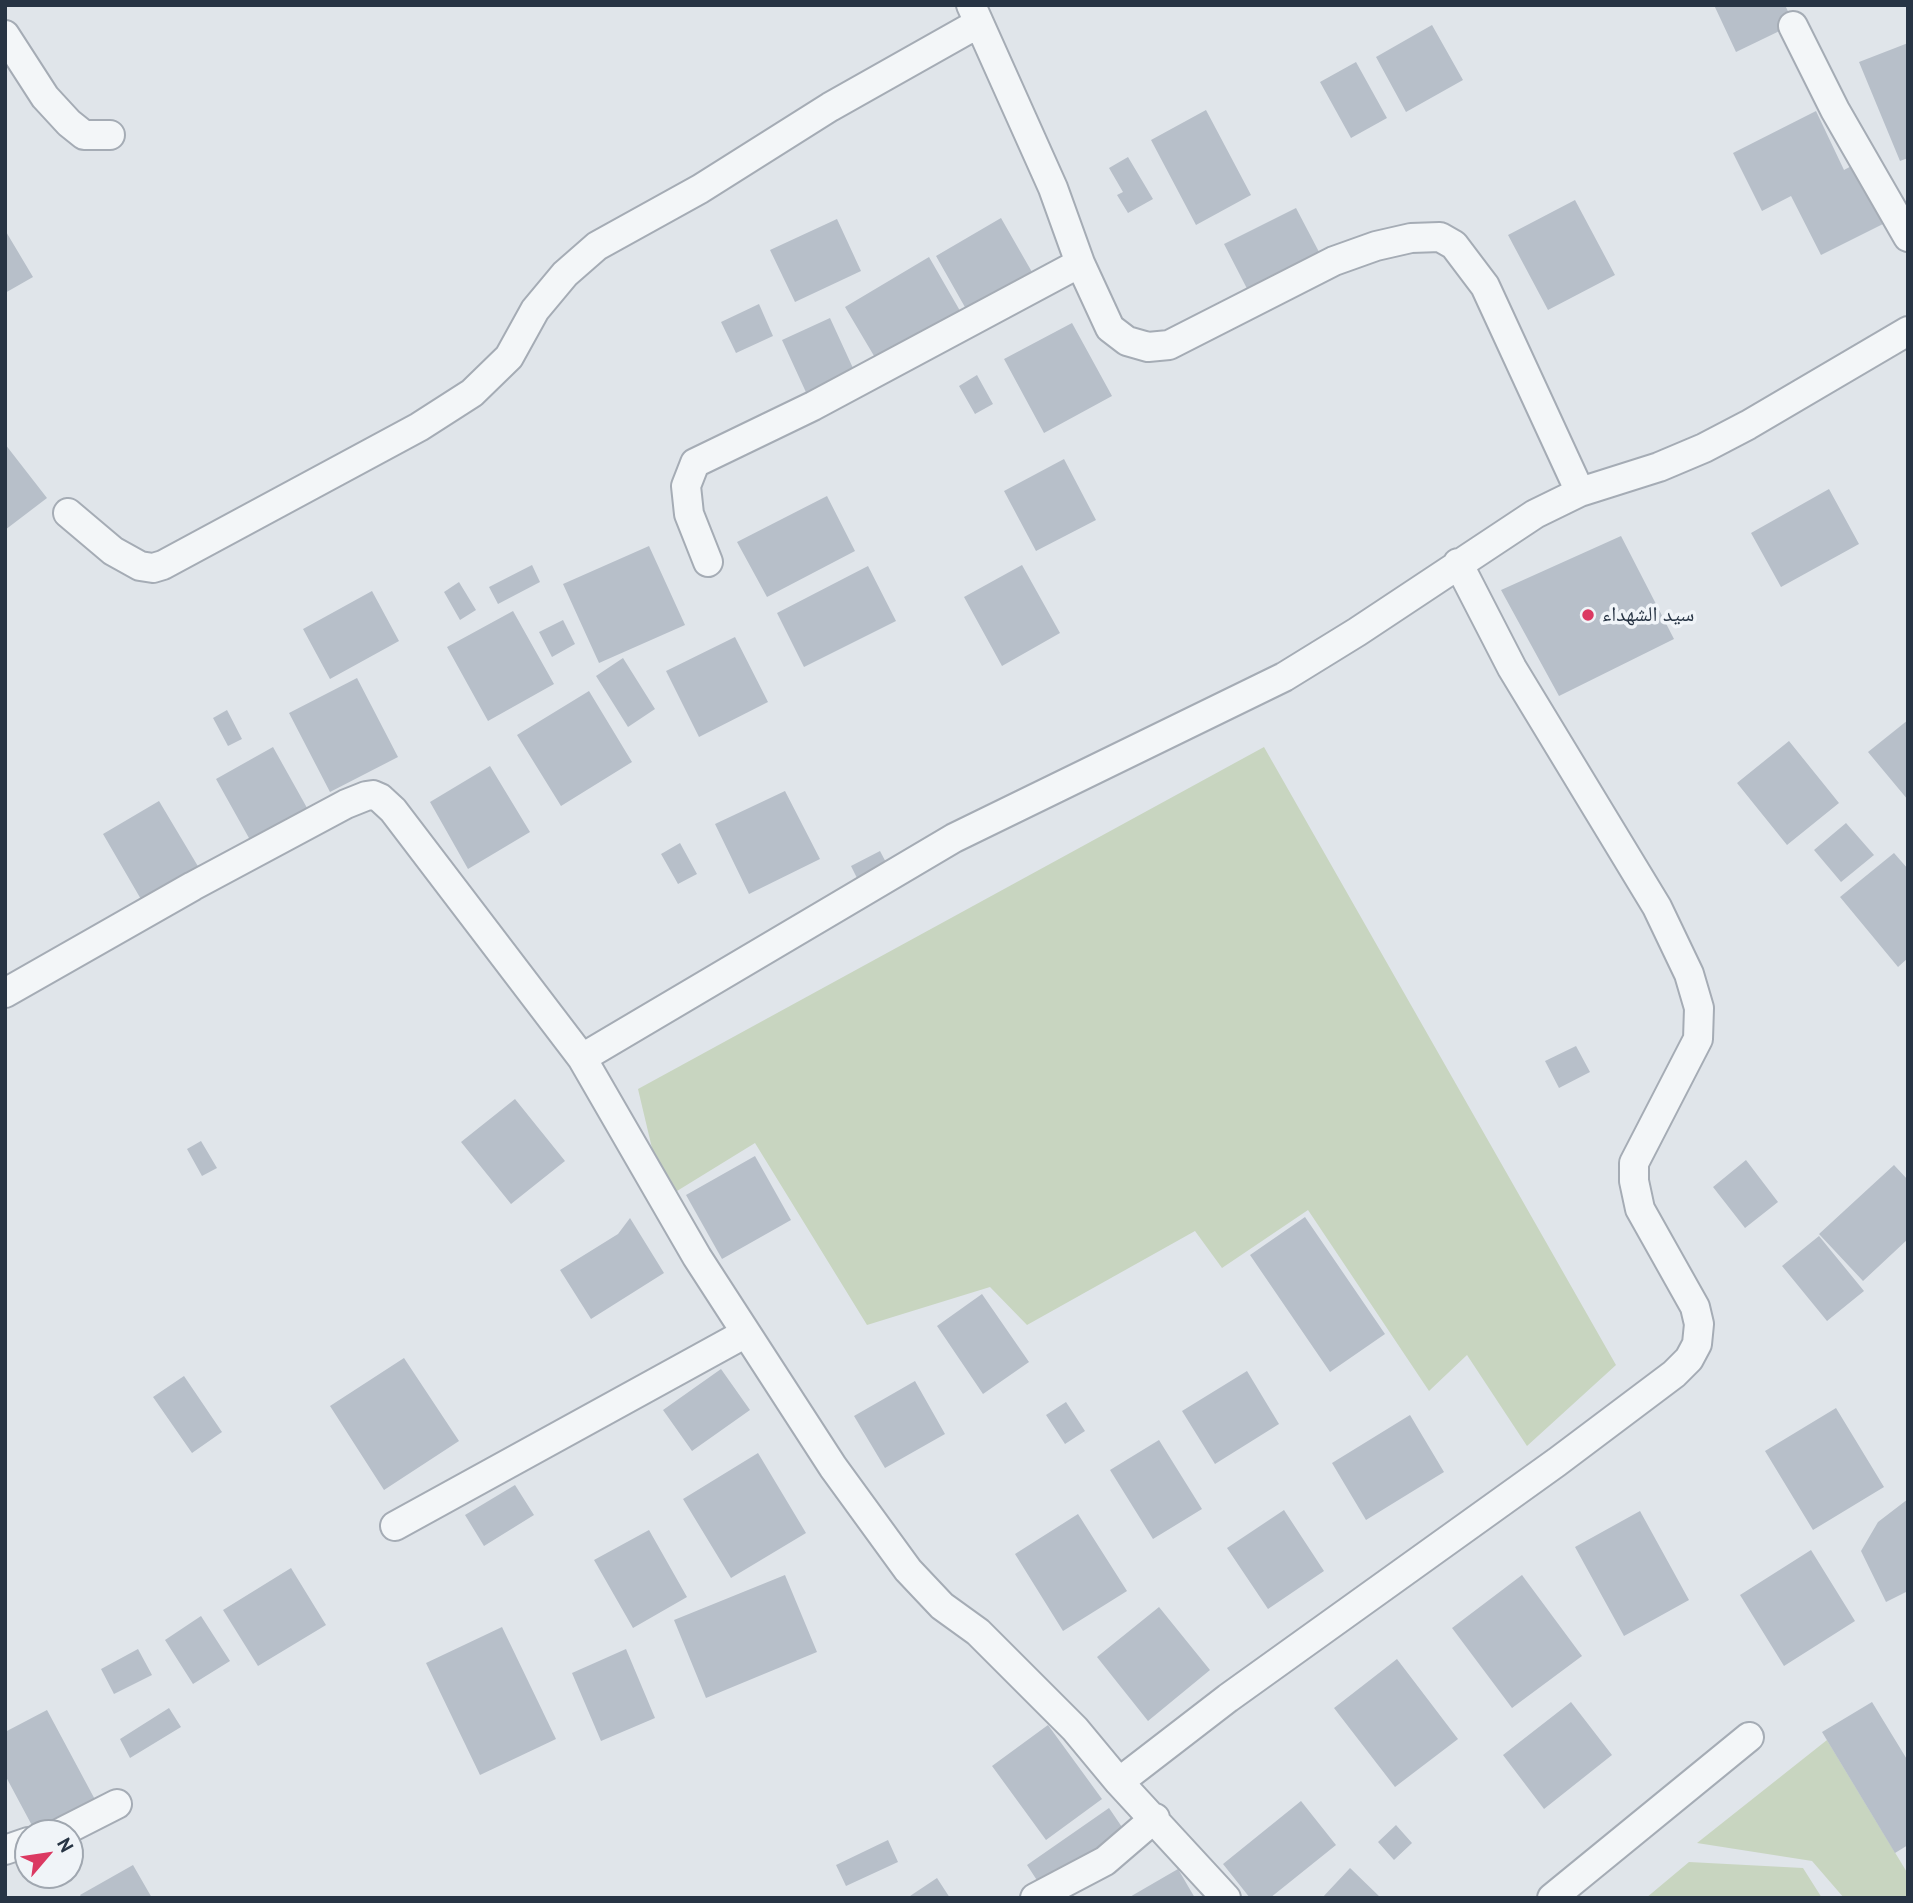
<!DOCTYPE html>
<html>
<head>
<meta charset="utf-8">
<style>
  body { margin:0 }
  #map { position:relative; width:1913px; height:1903px; overflow:hidden; background:#e0e5ea; font-family:"PT Sans",sans-serif }
  canvas { display:block }
  .frame { position:absolute; inset:0; border:7px solid #273444; pointer-events:none }
  .north { position:absolute; left:14px; top:1819px; width:70px; height:70px; box-sizing:border-box; background:#f0f4f8; border:2px solid #a0a7b0; border-radius:50%; rotate:61deg; font-size:19px; font-weight:700; line-height:28px; text-align:center; color:#273444 }
  .north::after { content:''; display:block; margin:auto; width:24px; height:32px; background:#db3962; clip-path:polygon(50% 0,100% 100%,50% 72%,0 100%) }
</style>
</head>
<body>
<div id="map">
<canvas width="1913" height="1903"></canvas>
<div class="frame"></div>
<div class="north">N</div>
</div>
<script>
const ctx = document.querySelector('canvas').getContext('2d');
ctx.lineJoin = 'round';
function paint(path, color) { ctx.fillStyle = color; ctx.fill(path, 'evenodd'); }
const shape = rows => new Path2D(rows.map(r => 'M' + r).join(''));
function stroke(path, color, width, dash) { ctx.strokeStyle = color; ctx.lineWidth = width; ctx.lineCap = dash ? 'butt' : 'round'; ctx.setLineDash(dash || []); ctx.stroke(path); }
function label(font, color, halo, rows, align = 'center') {
  ctx.font = font + ' "PT Sans","Noto Naskh Arabic",sans-serif'; ctx.lineWidth = 7; ctx.setLineDash([]); ctx.textBaseline = 'middle'; ctx.strokeStyle = halo; ctx.fillStyle = color; for (const [text, x, y, turn = 0] of rows) {
    ctx.save(); ctx.translate(x, y); ctx.rotate((+turn || 0) * Math.PI / 180); ctx.textAlign = isNaN(turn) ? turn : align; if (halo) ctx.strokeText(text, 0, 0); ctx.fillText(text, 0, 0); ctx.restore();
  }
}
const green = shape([
  [1264,747,1616,1365,1527,1446,1467,1355,1429,1391,1308,1210,1222,1268,1195,1231,1027,1325,990,1287,867,1325,755,1143,664,1199,638,1089],
  [1827,1740,1908,1874,1908,1898,1844,1898,1812,1861,1697,1843],
  [1689,1862,1803,1868,1822,1898,1646,1898]
]);
const building = shape([
  [1714,5,1785,5,1794,24,1736,52],
  [1432,25,1463,80,1406,112,1376,57],
  [1908,43,1908,158,1900,161,1859,62],
  [1356,62,1387,118,1351,138,1320,82],
  [1206,110,1251,195,1196,225,1151,140],
  [1816,111,1844,170,1857,163,1887,222,1821,255,1791,196,1762,211,1733,153],
  [1128,157,1153,199,1128,213,1117,195,1123,192,1109,168],
  [1575,200,1615,275,1548,310,1508,235],
  [1296,208,1329,271,1257,308,1224,244],
  [1001,218,1036,279,970,316,936,256],
  [837,219,861,271,795,302,770,250],
  [5,230,33,277,5,293],
  [929,257,963,316,880,366,845,307],
  [759,304,773,336,736,353,721,322],
  [830,318,858,379,810,401,782,340],
  [1072,323,1112,396,1044,433,1004,359],
  [977,375,993,404,975,414,959,386],
  [5,444,47,498,5,530],
  [1064,459,1096,520,1036,551,1004,491],
  [1829,489,1859,544,1781,587,1751,533],
  [827,496,855,551,767,597,737,542],
  [1621,536,1674,639,1559,696,1501,590],
  [649,546,685,625,599,663,563,584],
  [532,565,540,582,498,604,489,587],
  [1022,565,1060,633,1002,666,964,597],
  [868,566,896,621,804,667,777,613],
  [459,582,476,610,460,620,444,592],
  [372,591,399,641,330,679,303,629],
  [513,611,554,684,488,721,447,647],
  [563,620,575,644,552,657,539,632],
  [735,637,768,702,699,737,666,671],
  [623,658,655,709,628,727,596,676],
  [357,678,398,757,330,792,289,713],
  [589,691,632,762,561,806,517,735],
  [227,710,242,739,228,746,213,718],
  [1908,720,1908,800,1868,752],
  [1789,741,1839,803,1787,845,1737,783],
  [273,747,311,815,254,847,216,779],
  [490,766,530,832,468,869,430,802],
  [785,791,820,859,749,894,715,824],
  [159,801,199,868,142,901,103,834],
  [1846,823,1874,855,1841,882,1814,850],
  [680,843,697,874,678,884,661,854],
  [880,851,890,870,861,886,851,866],
  [1894,853,1908,869,1908,958,1898,967,1840,897],
  [1576,1046,1590,1072,1559,1088,1545,1061],
  [515,1099,565,1161,511,1204,461,1142],
  [201,1141,217,1168,202,1176,187,1149],
  [755,1156,791,1220,722,1259,686,1195],
  [1746,1160,1778,1202,1745,1228,1713,1187],
  [1894,1165,1908,1180,1908,1239,1863,1281,1819,1234],
  [1305,1217,1385,1334,1330,1372,1250,1255],
  [630,1218,664,1273,591,1319,560,1270,618,1234],
  [1819,1236,1864,1291,1827,1321,1782,1266],
  [982,1294,1029,1362,983,1394,937,1326],
  [404,1358,459,1441,384,1490,330,1406],
  [721,1369,750,1410,692,1451,663,1410],
  [1247,1371,1279,1424,1215,1464,1182,1411],
  [184,1376,222,1432,192,1453,153,1397],
  [915,1381,945,1434,885,1468,854,1416],
  [1066,1402,1085,1431,1065,1444,1046,1415],
  [1836,1408,1884,1487,1813,1530,1765,1451],
  [1410,1415,1444,1472,1366,1520,1332,1463],
  [1159,1440,1202,1509,1153,1539,1110,1470],
  [758,1453,806,1533,731,1578,683,1499],
  [515,1485,534,1515,484,1546,465,1515],
  [1908,1499,1908,1591,1886,1602,1861,1551,1878,1522],
  [1284,1510,1324,1571,1268,1609,1227,1548],
  [1640,1511,1689,1600,1624,1636,1575,1547],
  [1078,1514,1127,1591,1063,1631,1015,1554],
  [649,1530,687,1597,633,1628,594,1560],
  [1811,1550,1855,1621,1784,1666,1740,1595],
  [291,1568,326,1625,258,1666,223,1610],
  [785,1575,817,1652,706,1698,674,1620],
  [1522,1575,1582,1656,1512,1708,1452,1628],
  [1159,1607,1210,1670,1148,1721,1097,1657],
  [201,1616,230,1661,193,1684,165,1640],
  [502,1627,556,1739,480,1775,426,1663],
  [138,1649,152,1675,114,1694,101,1669],
  [626,1649,655,1718,601,1741,572,1673],
  [1397,1659,1458,1739,1395,1787,1334,1708],
  [1571,1702,1612,1755,1544,1809,1503,1755],
  [1872,1702,1908,1761,1908,1845,1895,1853,1822,1732],
  [169,1708,181,1727,130,1758,120,1739],
  [47,1710,99,1807,49,1833,36,1833,5,1775,5,1732],
  [1048,1725,1102,1799,1046,1840,992,1766],
  [1301,1801,1336,1845,1270,1898,1250,1898,1223,1864],
  [1109,1808,1124,1830,1042,1888,1027,1865],
  [1396,1825,1412,1843,1394,1860,1378,1842],
  [888,1840,898,1862,846,1886,836,1865],
  [133,1865,152,1898,82,1898,80,1895],
  [1350,1868,1381,1898,1322,1898],
  [1178,1869,1195,1898,1128,1898],
  [937,1878,950,1898,907,1898]
]);
const minor = shape([
  [971,5,1053,188,1080,263,1110,328,1127,341,1148,347,1169,345,1334,261,1376,246,1411,238,1440,237,1454,245,1485,286,1580,492,1535,514,1357,632,1284,677,954,838,582,1058,697,1257,833,1467,908,1570,942,1606,978,1632,1075,1729,1119,1782,1226,1898],
  [1793,26,1835,110,1908,237],
  [5,35,45,97,69,123,84,135,110,135],
  [1580,492,1659,467,1704,448,1748,425,1908,331],
  [68,513,113,551,140,566,153,568,163,565,419,427,472,393,509,357,535,310,565,274,597,246,700,189,830,107,979,23],
  [708,562,689,514,686,486,695,463,813,406,1080,263],
  [5,993,193,886,346,804,366,796,373,795,380,798,393,810,582,1058],
  [395,1526,746,1333],
  [1119,1782,1228,1698,1557,1462,1674,1374,1689,1359,1697,1344,1699,1324,1695,1307,1640,1209,1634,1181,1634,1163,1698,1039,1699,1008,1689,974,1657,907,1512,668,1458,563],
  [60,1833,117,1804],
  [5,1850,28,1842],
  [1035,1898,1105,1861,1155,1818],
  [1552,1898,1749,1737]
]);
const markers = [
  [1588,615,7,"#db3962"]
];
const poiNames = [
  ["سيد الشهداء",1602,615]
];
paint(green, '#c8d5c0');
paint(building, '#b7bfc9');
stroke(minor, '#a5acb5', 32);
stroke(minor, '#f3f6f8', 28);
for (const [x, y, r, color] of markers) { const dot = new Path2D(); dot.arc(x, y, r, 0, 2 * Math.PI); ctx.fillStyle = color; ctx.fill(dot); stroke(dot, '#f0f4f8', 2.5); }
label('21px', '#273444', '#f0f4f8', poiNames, 'left');
</script>
</body>
</html>
